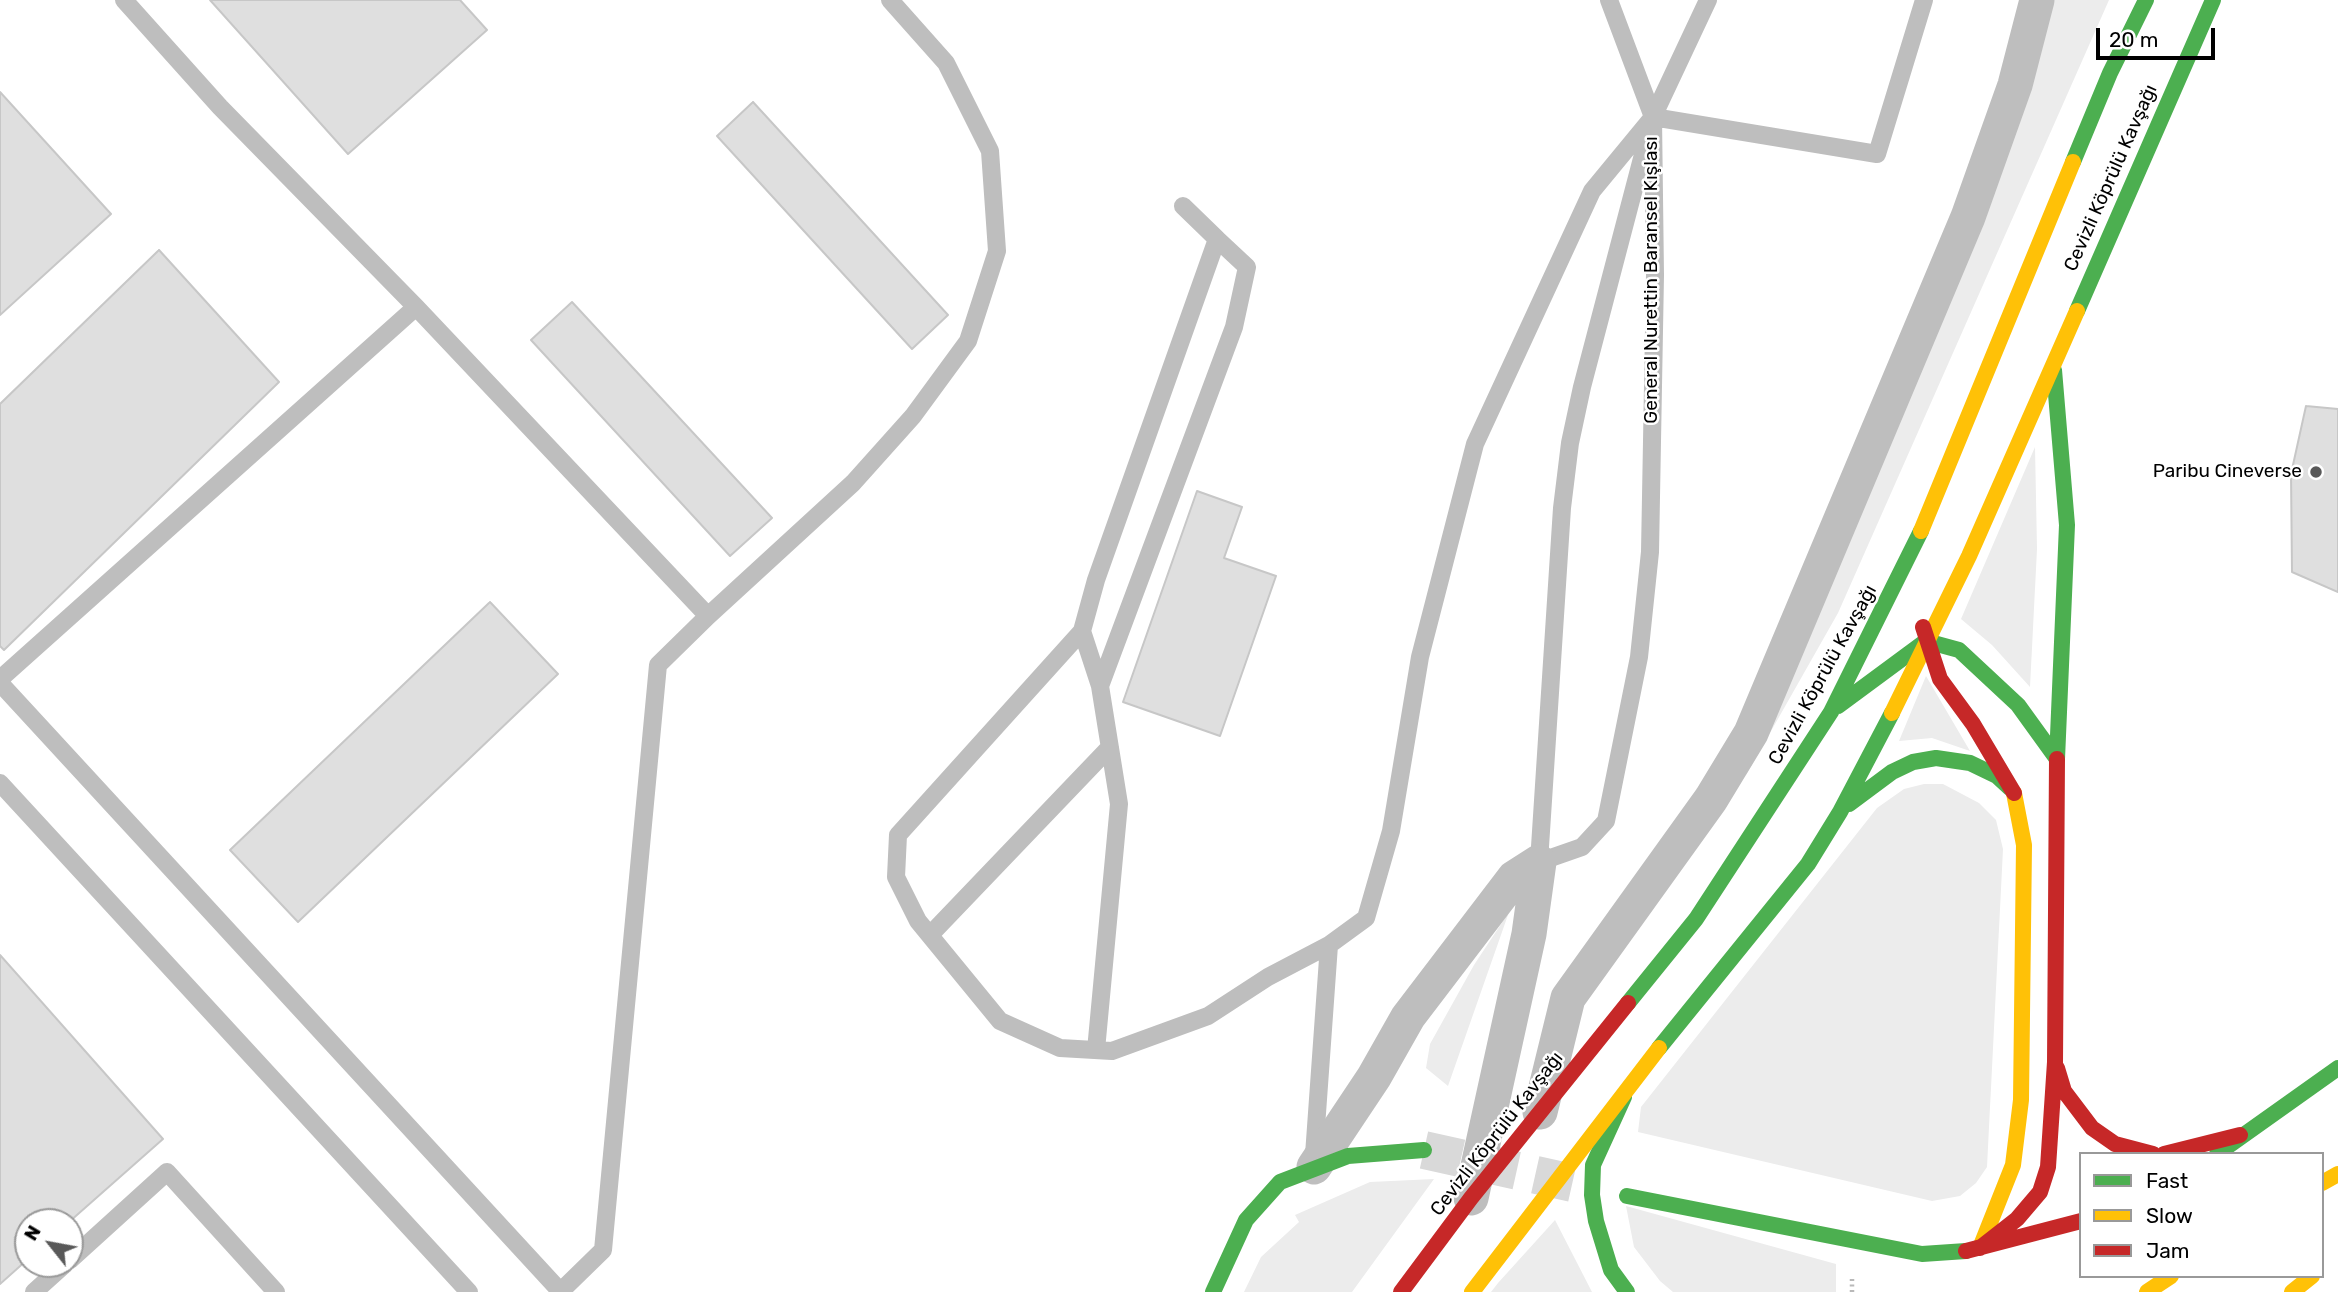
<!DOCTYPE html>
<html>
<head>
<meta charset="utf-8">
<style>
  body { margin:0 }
  #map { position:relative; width:2338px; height:1292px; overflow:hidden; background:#fff; font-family:Rubik,sans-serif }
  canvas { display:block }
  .legend { position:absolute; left:2079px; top:1152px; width:245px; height:126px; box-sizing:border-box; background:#fff; border:2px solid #999; margin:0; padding:9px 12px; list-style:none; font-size:21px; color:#000 }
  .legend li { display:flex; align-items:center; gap:14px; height:35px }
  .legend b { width:35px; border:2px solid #999 }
  .north { position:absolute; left:14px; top:1208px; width:70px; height:70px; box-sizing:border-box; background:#fff; border:2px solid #999; border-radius:50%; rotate:301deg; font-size:19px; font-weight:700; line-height:28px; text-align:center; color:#000 }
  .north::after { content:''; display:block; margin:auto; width:24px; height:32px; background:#595959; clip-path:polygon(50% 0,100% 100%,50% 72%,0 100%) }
  .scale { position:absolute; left:2096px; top:28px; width:119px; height:32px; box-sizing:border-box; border:4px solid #000; border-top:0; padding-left:9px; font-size:21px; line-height:24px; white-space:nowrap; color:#000; -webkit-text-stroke:5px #fff; paint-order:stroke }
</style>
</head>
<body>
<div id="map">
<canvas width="2338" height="1292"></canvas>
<ul class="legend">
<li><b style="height:9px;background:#4caf50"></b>Fast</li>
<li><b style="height:9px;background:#ffc107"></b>Slow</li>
<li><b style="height:9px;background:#c62828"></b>Jam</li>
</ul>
<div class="north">N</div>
<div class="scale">20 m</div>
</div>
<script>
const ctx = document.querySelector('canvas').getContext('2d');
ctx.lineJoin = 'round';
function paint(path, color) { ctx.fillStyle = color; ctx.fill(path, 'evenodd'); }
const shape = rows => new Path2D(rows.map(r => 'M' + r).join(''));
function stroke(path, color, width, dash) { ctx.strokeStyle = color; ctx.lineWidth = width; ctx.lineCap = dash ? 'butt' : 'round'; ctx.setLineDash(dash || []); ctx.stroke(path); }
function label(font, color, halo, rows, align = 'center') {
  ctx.font = font + ' Rubik,sans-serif'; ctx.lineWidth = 5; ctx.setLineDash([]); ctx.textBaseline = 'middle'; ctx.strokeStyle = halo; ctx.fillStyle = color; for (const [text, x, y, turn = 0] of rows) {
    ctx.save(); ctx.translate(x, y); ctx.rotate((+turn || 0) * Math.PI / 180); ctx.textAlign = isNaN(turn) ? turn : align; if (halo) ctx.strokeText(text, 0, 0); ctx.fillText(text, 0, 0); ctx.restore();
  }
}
const green = shape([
  [2052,0,2109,0,1838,613,1745,777,1811,634],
  [2035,447,2037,549,2030,687,1992,645,1961,619],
  [1926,676,1970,751,1932,738,1899,741],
  [1924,784,1943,784,1979,803,1996,820,2003,849,1987,1167,1976,1183,1960,1196,1932,1201,1638,1132,1641,1107,1877,808,1904,789],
  [1509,912,1448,1086,1426,1068,1430,1044,1474,965],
  [1434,1179,1352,1292,1244,1292,1261,1257,1299,1222,1295,1215,1370,1182],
  [1626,1206,1836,1264,1836,1292,1673,1292,1660,1281,1634,1247],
  [1555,1220,1592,1292,1491,1292,1498,1283]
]);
const building = shape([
  [210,0,460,0,487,30,348,154,210,0],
  [0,92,111,214,0,315,0,92],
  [753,102,948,315,912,349,717,136,753,102],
  [159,250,279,382,4,650,0,646,0,404,159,250],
  [572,302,772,518,730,556,531,340,572,302],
  [2306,406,2338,409,2338,592,2292,572,2291,474,2306,406],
  [1197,491,1242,507,1224,558,1276,576,1220,736,1123,702,1197,491],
  [490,602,558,674,298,922,230,850,490,602],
  [0,955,163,1139,69,1222,28,1222,28,1259,0,1284,0,955]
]);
const secondaryTunnel = shape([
  [1424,1150,1590,1187]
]);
const path = shape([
  [1852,1292,1852,1279]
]);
const lane = shape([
  [124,0,220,107,416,307,708,616,658,665,603,1250,560,1292],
  [1609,0,1653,117,1655,275,1650,552,1639,657,1606,821,1582,847,1539,862,1562,508,1570,443,1582,387,1651,124],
  [1653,117,1877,154,1924,0],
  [1183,206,1217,239,1096,580,1082,631,898,835,896,877,918,921,1000,1021,1060,1048,1112,1051,1208,1016,1268,977,1329,945,1366,918,1391,831,1420,657,1475,444,1592,191,1653,117,1708,0],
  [708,616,853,483,913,416,968,341,997,251,990,151,946,63,890,0],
  [1082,631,1100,686],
  [0,679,416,307],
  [0,683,561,1292],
  [0,783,469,1292],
  [930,935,1110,747],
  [1096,1050,1119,804,1100,686,1234,327,1247,267,1217,239],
  [1314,1155,1329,945],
  [70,1260,167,1172,276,1292],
  [34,1292,65,1264]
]);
const street = shape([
  [1540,1112,1568,998,1711,799,1751,733,1968,217,2015,85,2037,0],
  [1314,1167,1374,1077,1408,1017,1514,878,1539,862],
  [1471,1198,1529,934,1539,862]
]);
const fast = shape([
  [2073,162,2110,73,2146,0],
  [2077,311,2213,0],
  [2054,370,2067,525,2057,759],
  [1838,706,1926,641,1959,650,2018,705,2057,759],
  [1849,804,1892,772,1913,762,1936,758,1970,763,1997,776,2010,788],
  [1628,1003,1696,919,1831,712,1921,531],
  [1659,1048,1808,864,1840,812,1892,713],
  [1624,1097,1593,1165,1592,1195,1596,1221,1611,1270,1627,1292],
  [2217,1154,2338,1068],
  [1627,1196,1922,1254,1966,1251],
  [1213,1292,1246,1220,1280,1182,1348,1156,1424,1150]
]);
const slow = shape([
  [1921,531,2073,162],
  [1892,713,1969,556,2077,311],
  [2322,1183,2338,1174],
  [1982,1243,2013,1165,2021,1100,2024,845,2014,793],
  [1472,1292,1659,1048],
  [2147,1292,2171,1276],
  [2292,1292,2312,1276]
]);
const jam = shape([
  [1923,627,1940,679,1973,724,2014,793],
  [2057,1068,2064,1091,2092,1128,2115,1144,2153,1154],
  [2164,1154,2240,1135],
  [1980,1248,2017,1219,2040,1192,2048,1167,2055,1062,2057,759],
  [1966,1251,2081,1221],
  [1401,1292,1471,1198,1628,1003]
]);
const markers = [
  [2316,472,7,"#595959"]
];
const streetNames = [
  ["Cevizli Köprülü Kavşağı",2111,178,-66],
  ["General Nurettin Baransel Kışlası",1652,280,-90],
  ["Cevizli Köprülü Kavşağı",1823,675,-61],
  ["Cevizli Köprülü Kavşağı",1497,1134,-52]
];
const poiNames = [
  ["Paribu Cineverse",2302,472]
];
paint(green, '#ececec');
paint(building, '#dfdfdf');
stroke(building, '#c7c7c7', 2);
stroke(secondaryTunnel, '#d9d9d9', 38, [38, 19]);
stroke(path, '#b9b9b9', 4.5, [2, 3.5]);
stroke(lane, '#bebebe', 18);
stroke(street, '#bebebe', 35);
stroke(fast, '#4caf50', 16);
stroke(slow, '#ffc107', 16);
stroke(jam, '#c62828', 16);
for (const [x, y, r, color] of markers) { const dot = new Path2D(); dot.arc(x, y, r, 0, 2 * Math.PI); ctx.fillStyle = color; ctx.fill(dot); stroke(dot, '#fff', 2.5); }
label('19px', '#000', '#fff', streetNames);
label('19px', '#000', '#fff', poiNames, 'right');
</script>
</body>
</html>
